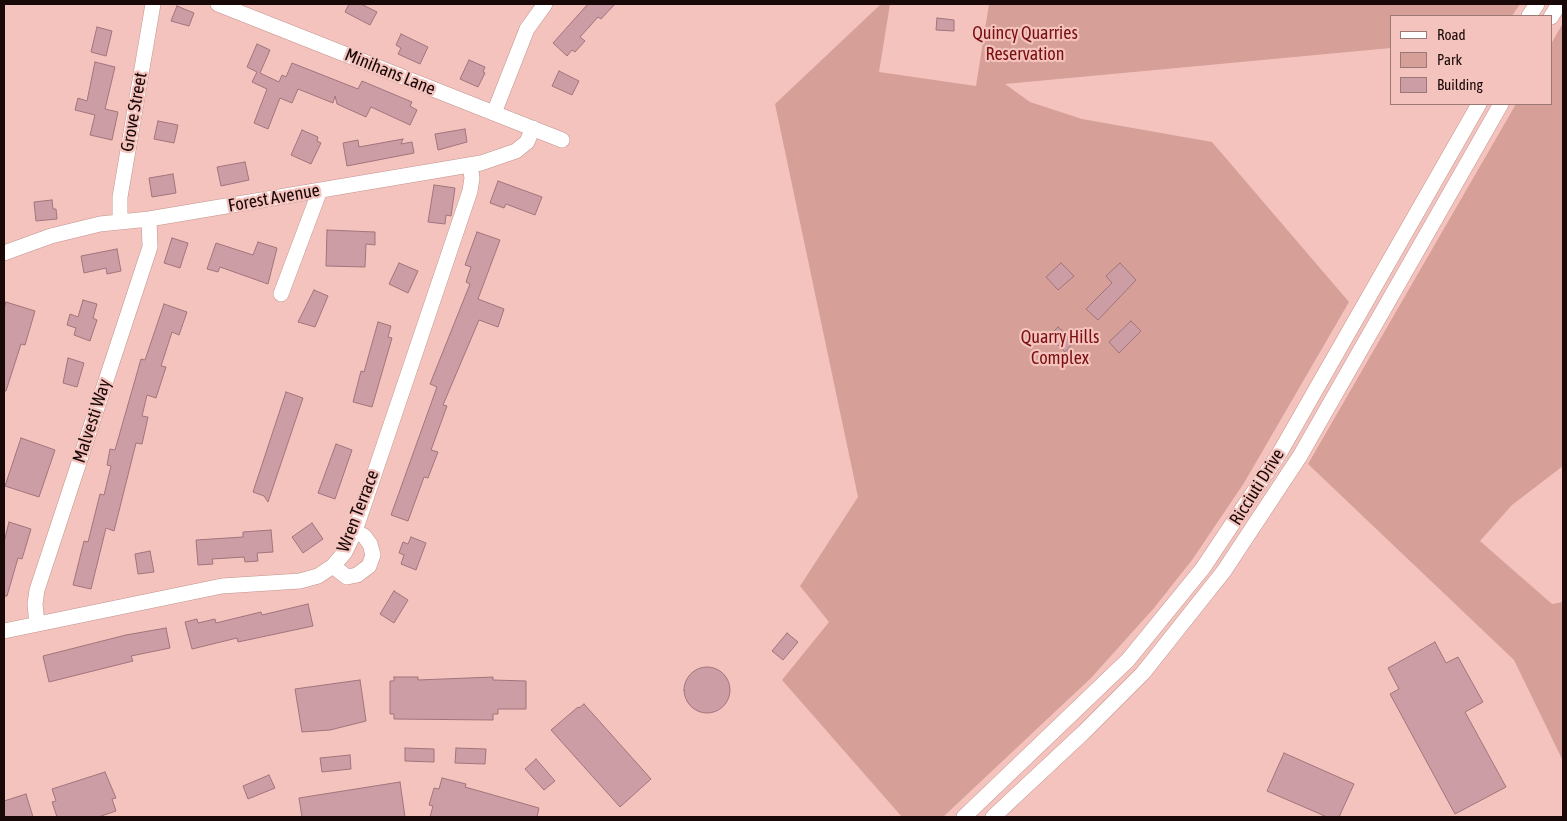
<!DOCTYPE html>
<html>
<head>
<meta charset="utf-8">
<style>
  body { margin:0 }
  #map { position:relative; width:1567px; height:821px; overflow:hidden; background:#f4c3bd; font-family:"Asap Condensed",sans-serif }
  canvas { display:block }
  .frame { position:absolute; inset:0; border:5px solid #180807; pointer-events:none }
  .legend { position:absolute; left:1390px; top:15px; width:162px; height:90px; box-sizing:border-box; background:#f4c3bd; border:1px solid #9c7874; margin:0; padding:6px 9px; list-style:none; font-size:15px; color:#180807 }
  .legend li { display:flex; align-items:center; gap:10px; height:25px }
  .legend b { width:25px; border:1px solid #9c7874 }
</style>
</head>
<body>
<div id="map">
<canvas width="1567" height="821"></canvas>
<div class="frame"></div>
<ul class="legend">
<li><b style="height:6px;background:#fff"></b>Road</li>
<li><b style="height:14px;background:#d69f98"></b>Park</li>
<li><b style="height:14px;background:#cc9da5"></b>Building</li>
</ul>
</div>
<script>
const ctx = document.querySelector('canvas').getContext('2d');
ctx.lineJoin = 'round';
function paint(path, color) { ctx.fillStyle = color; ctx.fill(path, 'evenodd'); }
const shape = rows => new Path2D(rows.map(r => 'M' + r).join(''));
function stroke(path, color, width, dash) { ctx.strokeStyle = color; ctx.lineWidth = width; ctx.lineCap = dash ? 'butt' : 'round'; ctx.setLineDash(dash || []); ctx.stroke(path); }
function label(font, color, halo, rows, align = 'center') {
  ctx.font = font + ' "Asap Condensed",sans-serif'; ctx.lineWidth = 4.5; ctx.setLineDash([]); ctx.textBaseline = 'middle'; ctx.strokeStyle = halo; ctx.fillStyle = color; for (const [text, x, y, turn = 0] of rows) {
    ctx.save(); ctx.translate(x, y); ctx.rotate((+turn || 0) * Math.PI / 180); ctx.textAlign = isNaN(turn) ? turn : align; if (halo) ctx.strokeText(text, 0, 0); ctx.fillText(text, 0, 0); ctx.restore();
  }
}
const green = shape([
  [881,4,890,4,879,72,976,86,989,4,1520,4,1512,16,1391,16,1391,48,1005,84,1030,102,1082,119,1212,142,1349,302,1244,483,1192,560,1154,608,1091,678,943,817,902,817,782,680,829,622,800,586,858,497,775,104],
  [1563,23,1563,466,1512,505,1480,541,1552,604,1563,602,1563,761,1514,660,1308,464,1516,104,1551,104,1551,44]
]);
const building = shape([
  [349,4,361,4,377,12,370,25,345,12,349,4],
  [588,4,615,4,601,19,598,17,580,37,585,41,575,52,572,50,567,56,553,43,588,4],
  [177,6,194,13,189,26,171,21,177,6],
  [937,18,954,20,954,31,936,30,937,18],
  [97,27,112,31,106,56,91,52,97,27],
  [401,34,428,47,420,64,398,54,401,48,396,45,401,34],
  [257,44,270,50,260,73,279,82,282,75,286,77,292,63,358,89,362,81,412,102,410,106,417,110,410,125,371,107,366,117,337,104,335,96,333,103,298,89,292,103,280,98,268,129,254,123,267,89,252,82,257,72,247,67,257,44],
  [469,60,485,67,483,72,485,73,478,87,460,79,469,60],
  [95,62,115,67,105,109,118,112,112,140,90,135,95,115,75,110,78,98,87,101,95,62],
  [559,71,579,81,572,95,552,86,559,71],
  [158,121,178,125,174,143,154,139,158,121],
  [465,129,467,142,438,150,435,134,465,129],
  [302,130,318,137,317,141,321,143,311,164,291,155,302,130],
  [403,139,401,144,412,142,414,153,347,166,343,143,358,140,359,147,403,139],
  [245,162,249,180,221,186,217,167,245,162],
  [173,174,176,193,152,197,149,178,173,174],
  [498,181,542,197,535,215,506,204,504,208,490,203,498,181],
  [434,185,455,188,451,216,446,215,445,224,428,222,434,185],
  [52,200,53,209,56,209,57,219,36,221,34,202,52,200],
  [327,230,375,232,375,245,366,244,365,267,326,266,327,230],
  [477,232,500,240,478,299,504,309,498,327,479,320,443,405,447,406,431,450,438,452,428,478,424,477,408,521,391,515,437,387,430,384,470,284,466,282,471,267,465,265,477,232],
  [172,238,188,243,180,268,164,263,172,238],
  [258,242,277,248,268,284,220,267,218,272,207,269,216,243,253,255,258,242],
  [117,249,121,271,107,274,106,268,84,273,81,256,117,249],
  [399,263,418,271,408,293,389,284,399,263],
  [1061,263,1074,276,1058,290,1046,277,1061,263],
  [1120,263,1136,280,1098,320,1086,309,1112,283,1106,276,1120,263],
  [314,290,328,296,315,327,298,322,314,290],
  [83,300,97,304,93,318,97,320,90,341,74,335,76,328,67,325,70,314,78,317,83,300],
  [6,302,35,311,25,345,21,344,6,391,4,391,4,309,6,302],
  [164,304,187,312,179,335,172,332,161,366,166,367,156,398,147,395,142,416,148,417,142,444,136,443,114,531,106,528,91,589,73,585,84,541,88,542,100,494,104,495,111,466,107,465,110,449,115,450,141,359,145,360,164,304],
  [1131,321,1141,331,1119,353,1109,342,1131,321],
  [378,322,391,326,388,337,392,338,372,407,353,402,361,371,364,372,378,322],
  [1058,327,1074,342,1065,352,1049,336,1058,327],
  [68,358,84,363,77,387,63,383,68,358],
  [286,392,303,398,268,502,264,496,253,492,286,392],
  [21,438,55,450,39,497,5,486,21,438],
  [336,444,352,450,335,499,318,493,336,444],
  [9,522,31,529,22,559,18,558,7,596,4,596,4,542,9,522],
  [312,523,323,539,303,553,292,537,312,523],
  [271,530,273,552,257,553,258,561,245,562,244,557,212,559,213,564,198,565,196,540,243,537,243,532,271,530],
  [411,537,426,543,416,570,401,564,404,555,399,553,403,542,408,544,411,537],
  [150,551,154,572,138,574,135,554,150,551],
  [394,591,408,600,394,623,380,614,394,591],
  [308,604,313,626,238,642,237,638,192,649,185,622,197,619,198,623,215,619,216,623,261,612,262,615,308,604],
  [166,628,170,648,131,656,133,661,49,682,43,656,126,635,166,628],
  [787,633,798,642,783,660,772,651,787,633],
  [1435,642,1446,663,1458,657,1483,702,1465,712,1506,787,1455,814,1390,694,1399,689,1388,668,1435,642],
  '684 690a23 23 0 1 1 46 0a23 23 0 1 1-46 0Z',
  [394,677,418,677,418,680,493,677,493,680,526,681,526,709,498,709,498,714,493,714,493,720,394,719,394,714,390,714,390,681,394,681,394,677],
  [360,680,366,721,330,730,302,732,295,689,360,680],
  [584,704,651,779,620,807,551,730,578,707,579,708,584,704],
  [405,748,434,749,434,762,405,761,405,748],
  [456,748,486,749,485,764,455,763,456,748],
  [1284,753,1354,784,1339,817,1327,817,1267,791,1284,753],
  [350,755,351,769,322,772,320,758,350,755],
  [536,759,555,781,544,790,525,769,536,759],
  [105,772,116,798,112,799,116,811,98,817,57,817,52,802,56,801,52,789,105,772],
  [269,775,275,788,248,799,243,786,269,775],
  [442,778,466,784,465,787,539,808,537,817,430,817,433,806,429,805,434,788,439,789,442,778],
  [400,782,405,817,302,817,299,798,400,782],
  [26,794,33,817,4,817,4,801,26,794]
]);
const minor = shape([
  [218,4,562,140],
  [1529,16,1537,4],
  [1551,17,1559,4],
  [494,113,527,29,545,4],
  [120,221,120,197,153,4],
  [4,253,51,236,100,224,149,219,481,163,516,151,527,142,533,128],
  [281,294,320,190],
  [333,566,347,577,357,575,369,566,373,555,370,544,364,536,355,531],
  [37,624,35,604,37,590,150,247,149,219],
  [4,631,222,586,300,581,318,576,333,566,345,552,355,531,470,191,472,178,470,165],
  [964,817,1128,660,1203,568,1279,454,1479,104],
  [993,817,1084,732,1143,673,1224,571,1300,456,1501,104]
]);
const parkNames = [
  ["Quincy Quarries",1025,33],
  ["Reservation",1025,54],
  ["Quarry Hills",1060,337],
  ["Complex",1060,358]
];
const streetNames = [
  ["Minihans Lane",390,72,22],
  ["Grove Street",134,112,-80],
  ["Forest Avenue",274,198,-10],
  ["Malvesti Way",92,421,-72],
  ["Ricciuti Drive",1257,487,-58],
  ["Wren Terrace",358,511,-69]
];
paint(green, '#d69f98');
paint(building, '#cc9da5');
stroke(building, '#a1747c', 1);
stroke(minor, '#c1938d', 16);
stroke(minor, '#fff', 15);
label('18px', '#790f11', '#f4c3bd', parkNames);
label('18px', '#180807', '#f4c3bd', streetNames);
</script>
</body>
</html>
